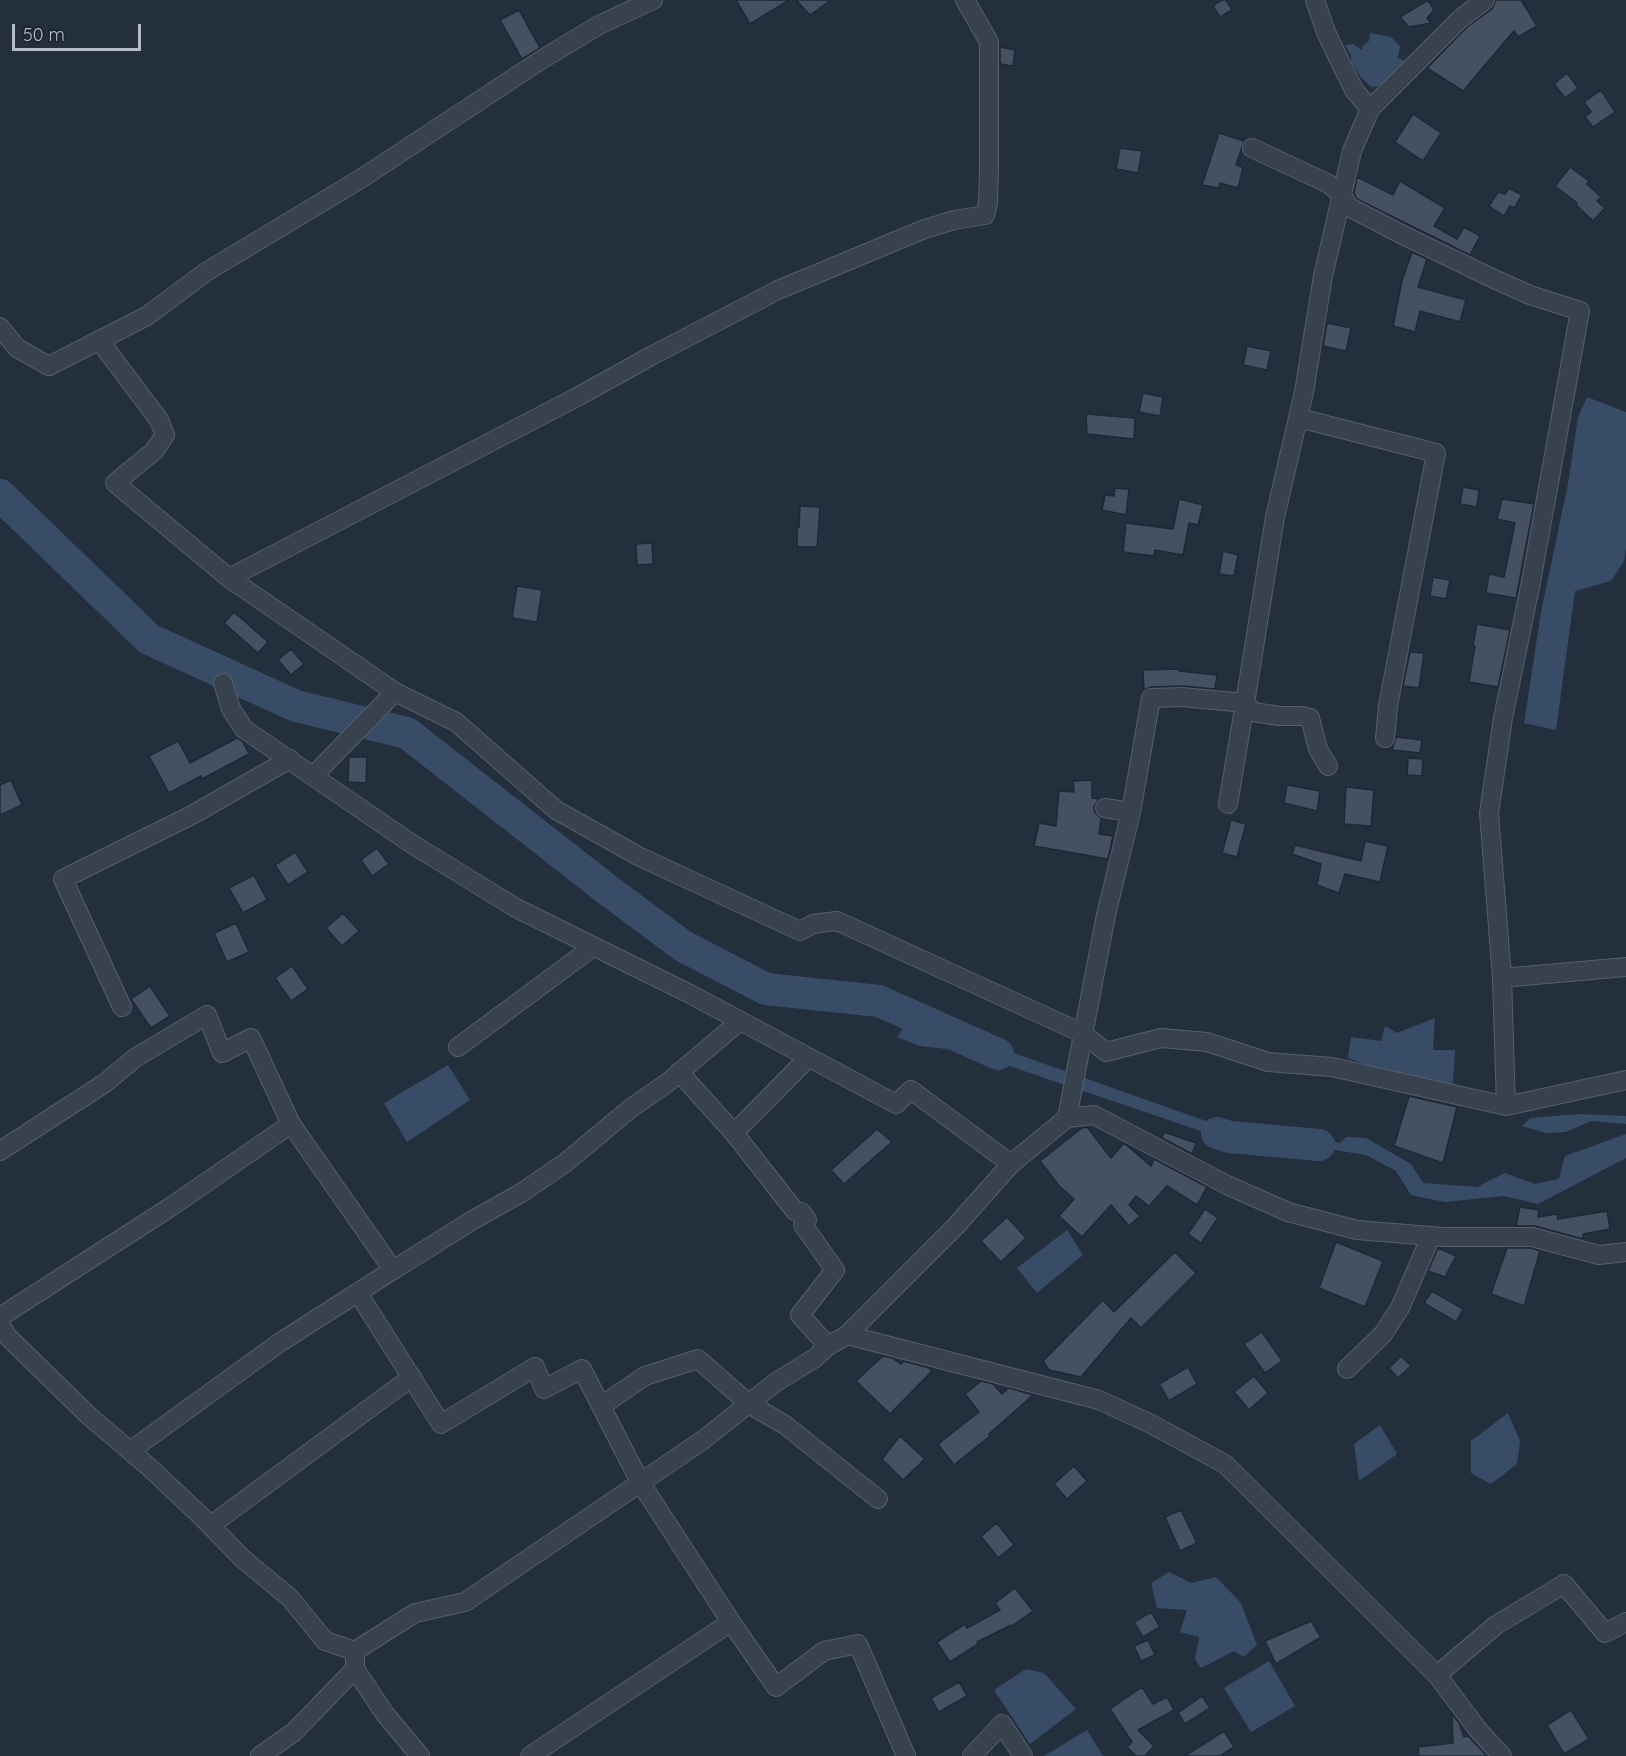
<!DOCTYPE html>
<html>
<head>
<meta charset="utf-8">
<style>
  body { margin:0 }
  #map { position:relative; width:1626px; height:1756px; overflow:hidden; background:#242f3e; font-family:Quicksand,sans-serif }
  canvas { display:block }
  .scale { position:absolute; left:12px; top:24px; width:129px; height:27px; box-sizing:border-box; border:3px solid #b4bcc9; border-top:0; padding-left:8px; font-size:18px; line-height:21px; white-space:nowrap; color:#b4bcc9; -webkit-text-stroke:4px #1d2633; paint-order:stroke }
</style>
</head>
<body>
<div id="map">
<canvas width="1626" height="1756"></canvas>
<div class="scale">50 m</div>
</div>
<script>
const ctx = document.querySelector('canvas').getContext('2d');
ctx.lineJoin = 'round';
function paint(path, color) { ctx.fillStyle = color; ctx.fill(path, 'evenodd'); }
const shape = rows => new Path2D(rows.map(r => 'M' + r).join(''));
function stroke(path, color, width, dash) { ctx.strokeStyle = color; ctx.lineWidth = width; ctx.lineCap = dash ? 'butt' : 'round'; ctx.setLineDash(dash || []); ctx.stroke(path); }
const water = shape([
  [1370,33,1391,37,1400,46,1398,58,1405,61,1402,69,1390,79,1379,86,1371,87,1361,77,1351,62,1351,55,1345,45,1353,44,1362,50,1363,45,1369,41],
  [1587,397,1626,412,1626,547,1624,561,1611,581,1575,591,1556,730,1524,723,1541,612,1568,484,1578,417],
  [1435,1018,1433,1050,1455,1050,1452,1094,1348,1058,1351,1037,1381,1041,1385,1026,1397,1033],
  [905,1026,923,1035,966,1036,1268,1143,1300,1136,1340,1143,1346,1137,1366,1138,1411,1164,1423,1183,1477,1187,1505,1173,1535,1184,1559,1179,1565,1156,1626,1134,1626,1158,1538,1204,1504,1196,1445,1202,1411,1195,1396,1171,1366,1155,1322,1148,1269,1154,965,1051,920,1046,897,1037],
  [448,1065,470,1100,407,1142,384,1103],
  [1578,1114,1626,1116,1626,1124,1591,1121,1566,1132,1546,1133,1522,1126,1530,1118],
  [1067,1230,1083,1255,1037,1293,1017,1268],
  [1508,1413,1520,1441,1517,1464,1491,1484,1471,1473,1471,1441],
  [1380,1425,1397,1454,1359,1481,1354,1444],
  [1169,1572,1191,1583,1216,1577,1241,1603,1257,1645,1244,1657,1234,1651,1201,1668,1195,1659,1199,1637,1180,1632,1187,1610,1157,1608,1151,1583],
  [1269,1661,1295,1706,1251,1732,1224,1688],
  [1026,1669,1044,1673,1076,1709,1030,1744,994,1690],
  [1087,1730,1103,1756,1044,1756]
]);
const river = shape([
  [0,495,149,639,296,706,407,733,609,891,683,946,766,989,879,1001,998,1054],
  [1217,1133,1230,1137,1319,1145]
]);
const building = shape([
  [736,0,789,0,750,24,736,0],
  [796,0,831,0,810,15,796,0],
  [1222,0,1226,0,1232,10,1220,17,1213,6,1222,0],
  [1428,0,1434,10,1427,18,1431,23,1409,27,1400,17,1428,0],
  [1496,0,1521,0,1537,26,1518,37,1514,31,1463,91,1427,68,1467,27,1492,9,1496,0],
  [519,10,540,48,522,59,500,20,519,10],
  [1000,47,1015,50,1013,66,1000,64,1000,47],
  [1567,73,1578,88,1565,98,1554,84,1567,73],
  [1601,90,1615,112,1593,127,1585,117,1591,112,1584,102,1601,90],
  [1413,114,1441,133,1423,161,1395,142,1413,114],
  [1219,133,1244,141,1236,165,1243,167,1238,188,1220,183,1219,188,1202,185,1219,133],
  [1120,148,1142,151,1138,173,1116,169,1120,148],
  [1570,167,1589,181,1587,184,1601,197,1597,201,1605,208,1593,221,1576,205,1577,203,1555,186,1570,167],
  [1357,177,1393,195,1400,181,1445,208,1434,226,1457,239,1464,227,1480,236,1470,255,1357,199,1354,193,1357,177],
  [1509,188,1522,195,1514,208,1510,206,1504,216,1489,206,1498,192,1505,194,1509,188],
  [1412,252,1427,259,1418,287,1466,300,1460,322,1420,311,1415,332,1393,326,1402,281,1412,252],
  [1327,323,1351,328,1346,351,1323,346,1327,323],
  [1247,346,1271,351,1267,370,1243,365,1247,346],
  [1143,393,1163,397,1160,416,1139,412,1143,393],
  [1086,414,1135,418,1134,439,1087,434,1086,414],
  [1463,487,1479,490,1477,507,1460,504,1463,487],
  [1115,488,1129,489,1126,515,1102,510,1105,495,1114,496,1115,488],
  [1179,499,1203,505,1198,525,1189,523,1183,555,1155,550,1154,556,1123,552,1126,523,1173,529,1179,499],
  [1502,499,1534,504,1516,598,1486,593,1489,574,1504,577,1515,523,1497,519,1502,499],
  [800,506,820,507,817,547,797,547,797,528,799,527,800,506],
  [652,543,653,564,637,565,636,544,652,543],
  [1223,551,1238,555,1234,576,1219,574,1223,551],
  [1433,577,1450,580,1446,599,1430,596,1433,577],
  [517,586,542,590,537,622,512,618,517,586],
  [234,612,268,642,258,653,224,623,234,612],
  [1477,624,1510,630,1498,687,1469,682,1475,646,1473,645,1477,624],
  [291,649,304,664,291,675,278,660,291,649],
  [1410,652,1424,653,1419,688,1403,686,1410,652],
  [1179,669,1179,671,1217,675,1215,689,1182,686,1151,687,1144,690,1143,670,1179,669],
  [1396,737,1422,740,1420,753,1392,750,1396,737],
  [237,738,243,742,249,754,202,779,201,776,169,793,149,756,178,741,190,763,237,738],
  [349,757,367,757,366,783,348,782,349,757],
  [1408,758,1423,759,1422,776,1407,775,1408,758],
  [11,780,22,805,0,815,0,785,11,780],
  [1092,780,1092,798,1099,799,1094,807,1095,813,1101,818,1099,834,1113,836,1108,859,1034,846,1039,823,1056,826,1059,791,1074,792,1073,781,1092,780],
  [1287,785,1320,791,1317,811,1284,803,1287,785],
  [1346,787,1374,790,1371,826,1344,824,1346,787],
  [1231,820,1246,824,1237,857,1222,853,1231,820],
  [1365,841,1388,846,1380,882,1345,874,1339,893,1317,885,1321,864,1292,854,1295,845,1361,861,1365,841],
  [377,848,389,864,372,876,361,860,377,848],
  [295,852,308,872,288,885,275,865,295,852],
  [254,875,267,900,243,913,229,888,254,875],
  [343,913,359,931,342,946,326,928,343,913],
  [236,923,249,952,227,962,214,933,236,923],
  [292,966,308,989,291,1001,275,978,292,966],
  [150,986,170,1016,151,1028,131,999,150,986],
  [1409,1096,1457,1107,1443,1163,1394,1146,1409,1096],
  [1087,1127,1111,1158,1124,1143,1151,1166,1154,1159,1207,1187,1197,1205,1167,1186,1149,1206,1136,1196,1129,1205,1140,1216,1129,1226,1111,1205,1082,1237,1059,1216,1074,1199,1060,1187,1040,1161,1082,1128,1087,1127],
  [877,1129,892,1142,844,1184,831,1170,877,1129],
  [1164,1132,1196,1143,1192,1154,1162,1138,1164,1132],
  [1520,1207,1539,1210,1538,1217,1557,1214,1558,1219,1607,1211,1610,1229,1583,1234,1583,1239,1535,1226,1516,1226,1520,1207],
  [1205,1209,1218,1218,1201,1243,1188,1234,1205,1209],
  [1007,1217,1026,1238,1001,1262,981,1241,1007,1217],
  [1336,1242,1383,1261,1365,1307,1319,1288,1336,1242],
  [1438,1248,1456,1256,1445,1277,1428,1271,1438,1248],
  [1507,1248,1531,1248,1540,1251,1524,1306,1491,1294,1507,1248],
  [1175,1252,1196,1273,1141,1328,1131,1318,1081,1377,1049,1370,1043,1361,1103,1300,1114,1312,1175,1252],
  [1432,1291,1463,1309,1456,1322,1424,1303,1432,1291],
  [1262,1332,1282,1361,1265,1373,1244,1344,1262,1332],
  [883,1356,892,1358,901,1364,904,1361,929,1368,932,1371,890,1414,856,1381,883,1356],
  [1401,1356,1411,1366,1398,1378,1389,1368,1401,1356],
  [1188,1367,1197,1384,1169,1401,1159,1384,1188,1367],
  [1254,1376,1268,1393,1249,1410,1234,1392,1254,1376],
  [981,1381,993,1384,1002,1394,1009,1388,1033,1395,989,1434,990,1436,954,1465,938,1444,979,1412,965,1394,981,1381],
  [900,1436,925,1459,903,1480,882,1459,900,1436],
  [1074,1466,1087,1481,1067,1499,1054,1484,1074,1466],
  [1181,1510,1197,1543,1180,1551,1165,1517,1181,1510],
  [997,1523,1014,1545,998,1558,981,1536,997,1523],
  [1015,1588,1033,1611,1012,1626,1011,1625,977,1642,978,1644,950,1662,937,1642,965,1624,967,1628,1000,1610,995,1603,1015,1588],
  [1151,1612,1160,1627,1143,1637,1134,1622,1151,1612],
  [1311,1621,1321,1637,1276,1664,1265,1641,1311,1621],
  [1148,1640,1155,1655,1141,1661,1134,1646,1148,1640],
  [959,1682,967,1696,939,1712,931,1698,959,1682],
  [1142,1687,1153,1704,1167,1697,1174,1710,1138,1730,1154,1746,1145,1756,1136,1756,1127,1747,1132,1742,1110,1709,1142,1687],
  [1202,1696,1210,1708,1185,1724,1178,1713,1202,1696],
  [1571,1710,1589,1739,1564,1754,1547,1725,1571,1710],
  [1452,1714,1459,1723,1464,1737,1468,1736,1487,1756,1419,1756,1418,1747,1453,1743,1452,1714],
  [1224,1731,1234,1747,1220,1756,1185,1756,1224,1731]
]);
const minor = shape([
  [1370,109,1460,19,1485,0],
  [1252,148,1329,184,1342,195,1349,207,1403,235,1494,279,1530,295,1580,311,1531,582,1503,718,1489,813,1502,978,1506,1106],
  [0,327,17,348,49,366,147,316,206,272,362,178,541,60,599,25,653,0],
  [99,340,159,420,165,435,154,451,115,483,229,578,395,692,456,722,556,810,640,857,800,931,813,924,837,921,1082,1033,1106,1052,1161,1038,1207,1042,1268,1062,1332,1067,1506,1106,1626,1080],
  [1299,418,1436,453,1388,706,1385,738],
  [229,578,579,396,651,356,778,290,922,230,954,220,985,215,988,203,989,168,989,42,965,0],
  [223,683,231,709,244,729,412,844,516,908,690,994,896,1104,911,1090,1011,1164],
  [313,776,395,692],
  [1228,804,1245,703,1253,712,1279,716,1302,716,1310,718,1318,749,1328,766],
  [1131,812,1151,698,1182,697,1245,703,1275,517,1304,392,1323,276,1352,151,1370,109,1354,90,1341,64,1326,32,1315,0],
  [1502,978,1626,967],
  [122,1007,63,879,192,815,290,759],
  [458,1047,593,947],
  [679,1072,734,1133,808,1058],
  [1067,1118,1106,915,1131,812,1105,808],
  [734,1133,795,1211,801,1212,807,1220,803,1225,835,1270,800,1315,828,1346],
  [0,1151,105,1083,135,1058,207,1015,222,1053,251,1038,291,1124,393,1270,279,1343,130,1451],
  [393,1270,473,1220,521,1193,565,1163,631,1108,667,1083,740,1021],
  [358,1293,441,1424,535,1367,544,1389,582,1369,640,1482,731,1622,776,1687,824,1651,858,1644,906,1756],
  [0,1317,169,1208,291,1124],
  [0,1325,8,1337,89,1416,149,1467,202,1517,243,1559,290,1598,325,1641,355,1651,415,1613,465,1602,703,1440,776,1382,815,1358,828,1346,847,1335,955,1227,1011,1164,1067,1118,1094,1115,1227,1185,1288,1212,1357,1230,1443,1237,1532,1237,1599,1255,1626,1252],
  [847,1335,1099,1400,1151,1424,1225,1464,1437,1675,1479,1731,1502,1756],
  [1347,1369,1383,1334,1400,1308,1431,1236],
  [601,1406,645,1376,698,1359,749,1404,785,1425,878,1499],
  [211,1525,412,1377],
  [355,1659,355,1669,385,1714,420,1756],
  [1437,1675,1496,1625,1564,1584,1605,1633,1626,1622],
  [260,1756,294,1732,355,1669],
  [530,1756,731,1622],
  [972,1756,1002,1724,1023,1756]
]);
paint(water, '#394c67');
stroke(river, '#394c67', 32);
paint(building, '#455162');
stroke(building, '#1f2835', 1.5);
stroke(minor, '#565f6c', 20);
stroke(minor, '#38414e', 18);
</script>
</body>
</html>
